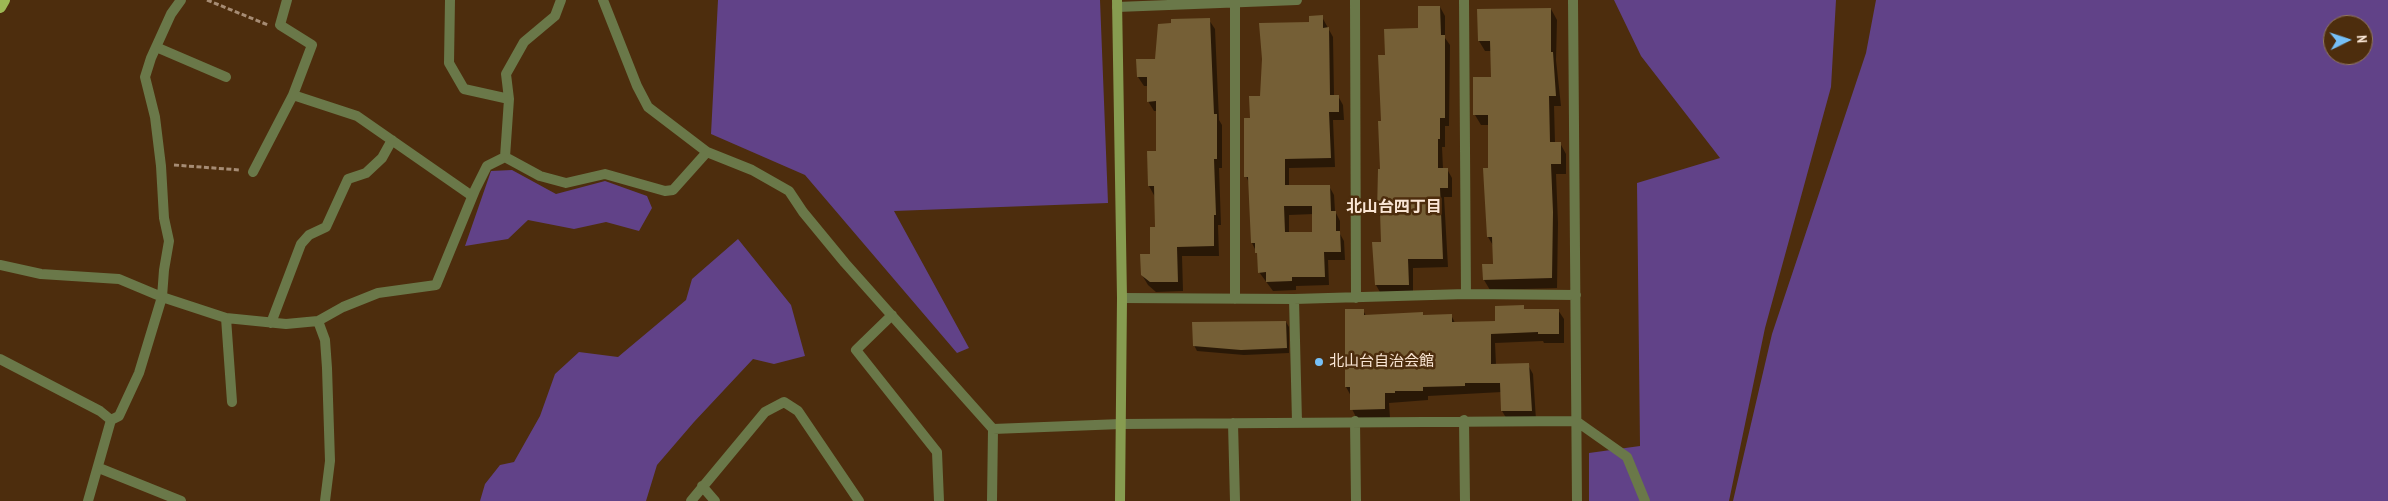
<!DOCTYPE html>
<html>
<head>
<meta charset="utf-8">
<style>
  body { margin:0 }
  #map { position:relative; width:2388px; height:501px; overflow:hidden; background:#4d2d0d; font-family:"PT Sans Narrow",sans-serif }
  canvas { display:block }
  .north { position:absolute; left:2323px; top:15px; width:50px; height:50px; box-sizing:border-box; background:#4d2d0d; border:1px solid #92775d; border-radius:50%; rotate:86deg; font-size:14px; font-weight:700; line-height:20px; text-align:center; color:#f9e5d4 }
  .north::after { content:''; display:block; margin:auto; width:18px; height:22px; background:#76c0f7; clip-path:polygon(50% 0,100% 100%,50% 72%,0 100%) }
</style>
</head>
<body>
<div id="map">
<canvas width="2388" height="501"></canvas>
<div class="north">N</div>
</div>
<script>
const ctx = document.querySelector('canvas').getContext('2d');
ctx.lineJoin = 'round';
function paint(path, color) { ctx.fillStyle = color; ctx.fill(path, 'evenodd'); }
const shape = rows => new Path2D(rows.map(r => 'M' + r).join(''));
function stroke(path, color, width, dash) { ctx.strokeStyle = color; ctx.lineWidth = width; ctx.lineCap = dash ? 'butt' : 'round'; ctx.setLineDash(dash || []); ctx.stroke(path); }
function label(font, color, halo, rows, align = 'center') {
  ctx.font = font + ' "PT Sans Narrow","Noto Sans JP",sans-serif'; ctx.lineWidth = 5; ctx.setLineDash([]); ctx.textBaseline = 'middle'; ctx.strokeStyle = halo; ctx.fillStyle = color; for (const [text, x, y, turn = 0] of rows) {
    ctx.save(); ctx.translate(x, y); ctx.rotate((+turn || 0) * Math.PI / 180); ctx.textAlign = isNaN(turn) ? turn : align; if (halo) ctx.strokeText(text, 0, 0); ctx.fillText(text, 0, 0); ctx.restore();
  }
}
const green = shape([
  [718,0,1100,0,1108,203,894,211,969,348,957,353,805,175,711,134],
  [1614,0,1836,0,1831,87,1765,328,1729,501,1589,501,1589,453,1640,446,1637,183,1720,158,1641,56],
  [1876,0,2388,0,2388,501,1733,501,1772,334,1866,53],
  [2333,25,2363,25,2363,55,2333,55],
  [512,170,556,194,605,181,647,196,652,208,639,231,606,222,574,229,528,220,508,239,465,246,491,171],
  [738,239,791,305,805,356,774,364,753,359,694,422,657,465,646,501,480,501,485,484,500,465,514,462,540,416,555,374,579,352,618,357,686,300,692,279]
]);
const shadow = shape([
  [1440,7,1445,16,1445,38,1450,45,1449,126,1445,126,1445,147,1442,147,1443,169,1447,169,1452,178,1452,197,1444,197,1448,267,1413,268,1413,294,1381,294,1376,285,1373,243,1382,243,1381,218,1378,212,1387,56,1420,30],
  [1551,9,1557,20,1556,60,1561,106,1554,106,1555,143,1560,143,1566,154,1566,174,1556,174,1558,223,1557,288,1490,290,1484,280,1494,265,1494,247,1488,237,1485,186,1489,169,1489,125,1481,125,1475,115,1492,78,1492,51,1485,51,1479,41],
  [1322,17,1333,37,1334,96,1338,96,1343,105,1344,120,1333,120,1335,167,1289,168,1289,186,1329,186,1334,195,1335,211,1340,221,1340,234,1344,241,1345,260,1328,260,1329,285,1296,286,1296,290,1273,291,1259,272,1259,257,1252,243,1249,183,1246,176,1251,119,1261,97,1310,23],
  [1314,214,1314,233,1289,233,1289,215],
  [1209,20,1215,29,1219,120,1222,125,1222,168,1219,168,1221,225,1218,225,1219,256,1182,256,1183,291,1156,292,1148,285,1142,275,1151,255,1156,228,1155,197,1149,186,1149,152,1158,152,1157,111,1154,111,1148,101,1148,86,1144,86,1138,77,1156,60],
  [1523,307,1525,310,1558,310,1564,319,1564,343,1544,343,1543,341,1495,343,1496,365,1528,365,1533,374,1536,420,1508,421,1502,411,1502,392,1428,396,1428,400,1389,403,1390,418,1357,419,1352,409,1351,396,1346,387,1363,310,1366,316,1422,313,1424,316,1451,315,1455,323,1496,322],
  [1286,322,1289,327,1289,353,1244,355,1197,351,1194,345]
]);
const building = shape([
  [1418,6,1440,6,1441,35,1445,35,1445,118,1440,118,1440,139,1438,139,1438,168,1448,168,1448,188,1440,188,1443,259,1408,259,1409,285,1375,285,1372,242,1381,242,1380,212,1377,212,1378,169,1380,169,1378,121,1381,121,1378,55,1385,55,1384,29,1418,28],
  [1551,8,1551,52,1553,52,1556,96,1549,96,1550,142,1561,142,1561,164,1551,164,1553,212,1552,278,1483,280,1482,264,1493,264,1492,237,1487,237,1484,186,1483,168,1488,168,1488,115,1473,115,1473,77,1491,77,1490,41,1478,41,1477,9],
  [1323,15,1323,28,1329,27,1330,95,1339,95,1339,112,1329,112,1331,158,1285,159,1285,185,1330,185,1331,211,1336,211,1336,231,1340,231,1341,252,1324,252,1325,277,1292,277,1292,281,1266,282,1266,272,1258,273,1257,253,1255,253,1255,243,1251,243,1248,177,1244,177,1244,118,1250,118,1249,96,1260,96,1262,59,1259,23,1309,22,1309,16],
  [1284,206,1312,206,1312,232,1285,232],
  [1210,18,1214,114,1217,114,1217,159,1214,159,1216,215,1214,215,1214,246,1177,247,1178,282,1150,282,1141,275,1140,254,1150,254,1150,227,1155,227,1154,186,1148,186,1147,151,1156,151,1156,101,1147,102,1147,77,1137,77,1136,59,1155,59,1158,24,1171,23,1171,19],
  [1524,305,1524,309,1559,309,1559,334,1538,334,1538,332,1491,334,1491,364,1529,363,1532,411,1501,411,1500,383,1465,383,1465,386,1423,387,1423,391,1395,391,1395,393,1385,393,1385,409,1350,410,1350,387,1345,387,1345,309,1364,309,1364,315,1423,312,1423,315,1452,314,1452,322,1495,321,1495,306],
  [1286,321,1287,348,1241,350,1193,346,1192,322]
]);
const path = shape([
  [207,0,268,25],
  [174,165,240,170]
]);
const street = shape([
  [603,0,637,86,648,107,707,152,752,170,789,191,803,212,845,263,993,429,992,501],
  [1355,0,1356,298],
  [1464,0,1466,294],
  [1573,0,1577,501],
  [1117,7,1297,0],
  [156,47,226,77],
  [293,95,357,116,472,196],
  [509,99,506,74,524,42,555,16,561,0],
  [505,157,540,176,566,183,605,174,665,191,673,190,707,152],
  [253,172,293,95,312,45,280,25,287,0],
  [0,265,41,274,119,279,162,297,226,318,286,324,318,321,325,340,327,368,330,461,325,501],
  [1122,298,1294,299,1466,294,1576,295],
  [1235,299,1235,0],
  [1294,299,1297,422],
  [892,315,856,350,937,452,939,501],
  [226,318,232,402],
  [318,321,343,307,378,293,436,285,475,190,487,166,505,157,509,99,464,89,449,63,450,0],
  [271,323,301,244,309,235,326,227,348,179,366,173,382,158,392,140],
  [0,359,100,411,111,420,88,501],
  [111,420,119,416,139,373,162,297,164,270,169,241,164,218,161,166,155,117,145,77,151,58,171,14,181,0],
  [1464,420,1465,501],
  [1355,421,1356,501],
  [1233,423,1235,501],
  [993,429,1121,424,1576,421,1627,457,1645,501],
  [99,468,181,501],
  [702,486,715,501],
  [691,501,765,412,784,402,798,411,859,501]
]);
const secondary = shape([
  [1117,0,1122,298,1120,501]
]);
const primary = shape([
  [0,7,4,0]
]);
const markers = [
  [1319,362,5,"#76c0f7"]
];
const poiNames = [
  ["北山台自治会館",1329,362]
];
const neighbourhoodNames = [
  ["北山台四丁目",1394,207]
];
paint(green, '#614288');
paint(shadow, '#0007');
paint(building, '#755f36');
stroke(path, '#a68c74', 3, [5, 2.5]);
stroke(street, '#6a7849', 10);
stroke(secondary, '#879c50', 10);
stroke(primary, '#9db854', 12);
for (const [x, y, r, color] of markers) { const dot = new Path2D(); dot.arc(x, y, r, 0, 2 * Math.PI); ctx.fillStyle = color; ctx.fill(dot); stroke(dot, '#4d2d0d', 2); }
label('15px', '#f9e5d4', '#4d2d0d', poiNames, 'left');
label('bold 16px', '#f9e5d4', '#4d2d0d', neighbourhoodNames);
</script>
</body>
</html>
